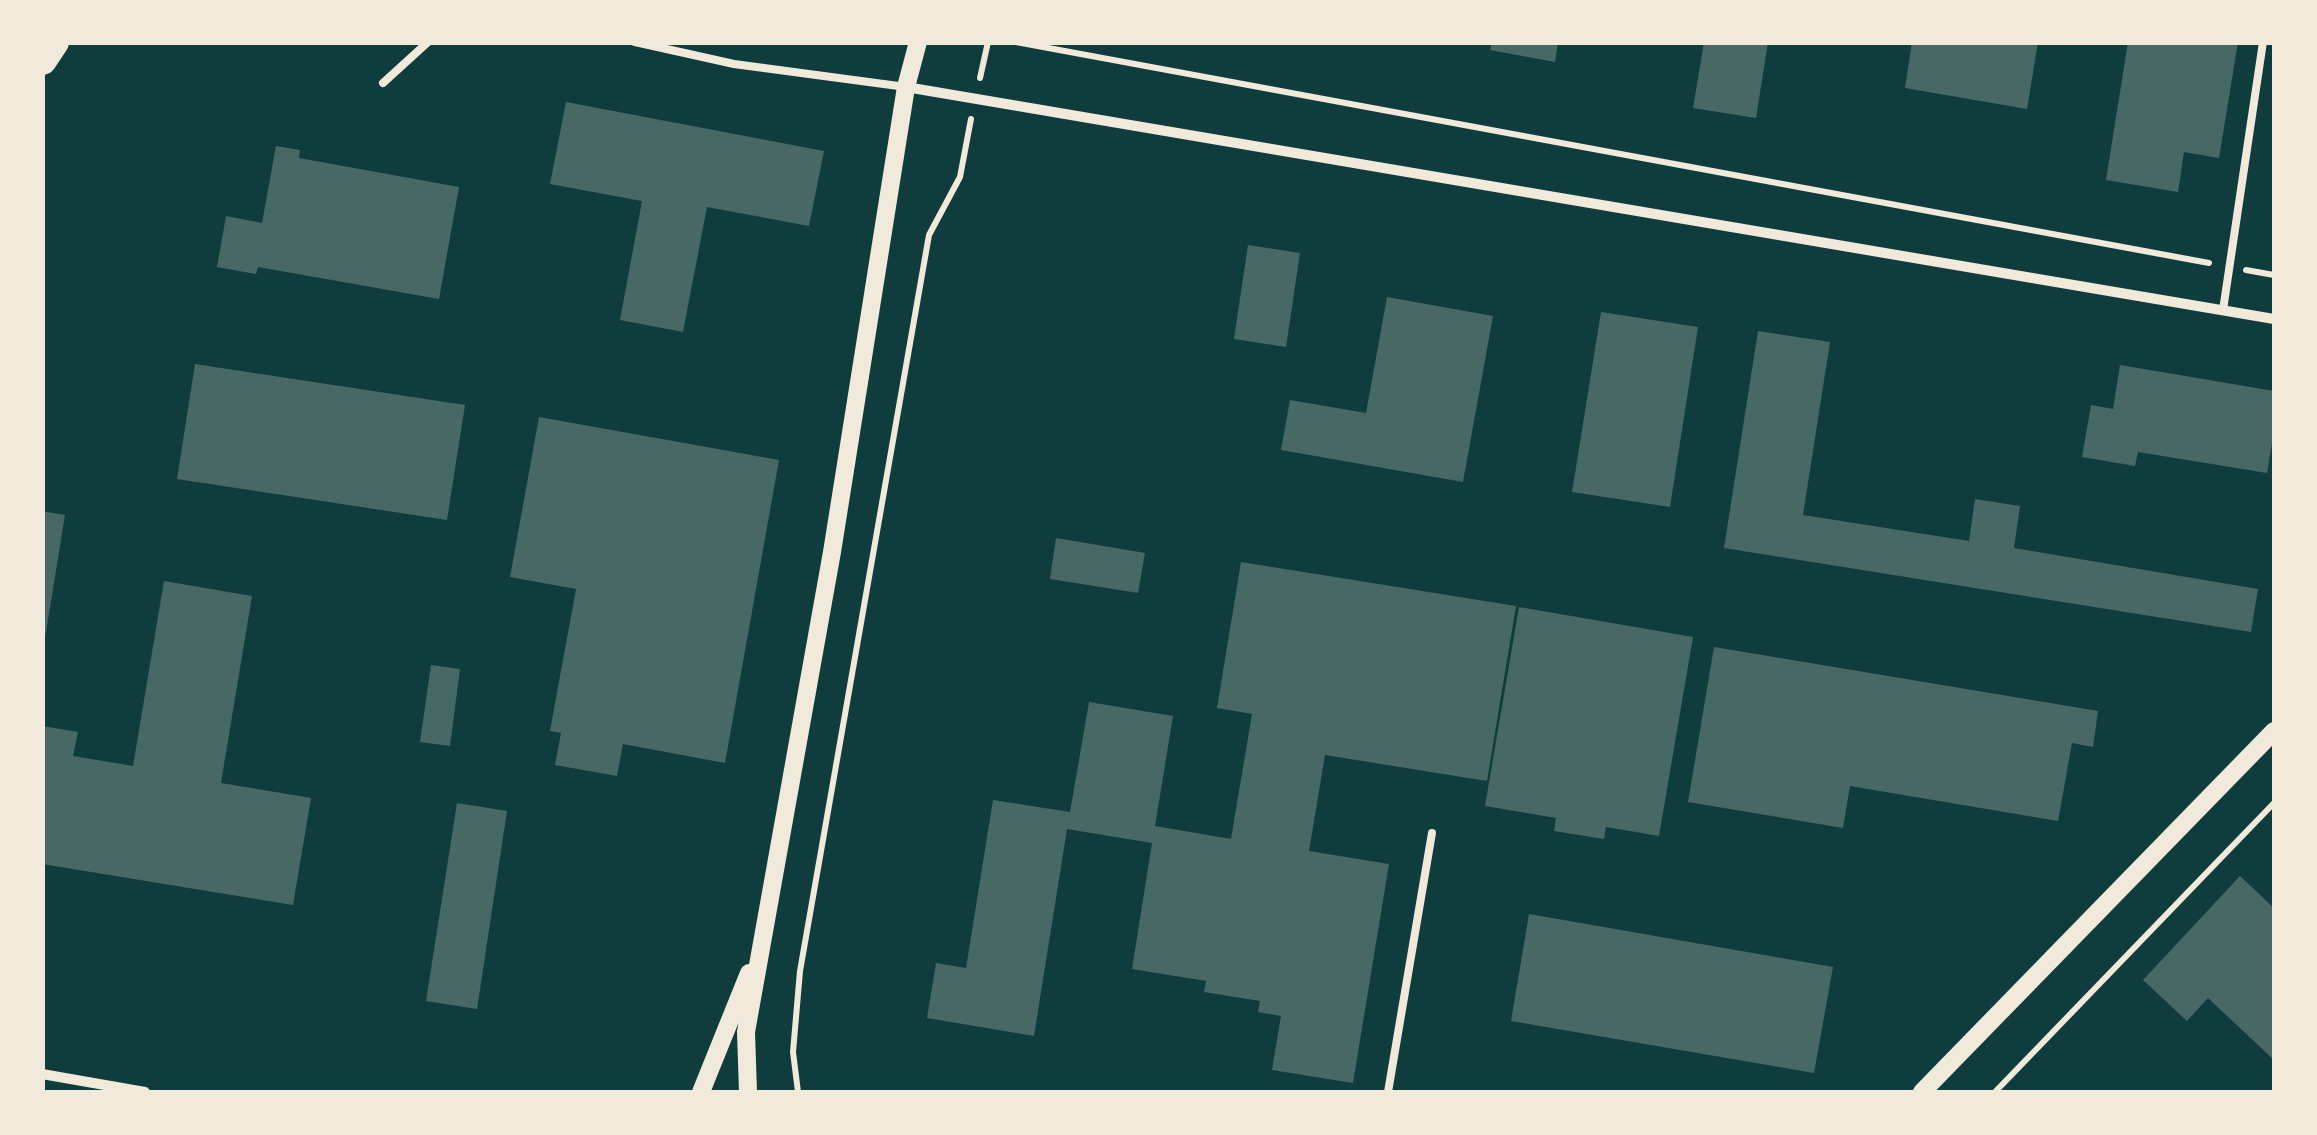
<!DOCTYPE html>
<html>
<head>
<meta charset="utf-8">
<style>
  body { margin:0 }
  #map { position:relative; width:2317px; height:1135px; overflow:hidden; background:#0f3d3e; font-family:"Archivo Narrow",sans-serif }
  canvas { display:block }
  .frame { position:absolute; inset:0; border:45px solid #f1e9da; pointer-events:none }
</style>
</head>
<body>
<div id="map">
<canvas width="2317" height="1135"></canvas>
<div class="frame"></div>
</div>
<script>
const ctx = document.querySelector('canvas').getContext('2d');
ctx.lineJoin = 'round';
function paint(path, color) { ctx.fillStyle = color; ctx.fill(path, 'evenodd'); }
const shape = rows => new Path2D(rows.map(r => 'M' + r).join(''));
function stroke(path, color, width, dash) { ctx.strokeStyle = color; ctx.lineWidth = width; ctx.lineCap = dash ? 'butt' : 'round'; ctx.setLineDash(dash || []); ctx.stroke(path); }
const building = shape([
  [1492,42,1558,42,1555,62,1490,50],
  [1704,42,1768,42,1756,118,1693,108],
  [1912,42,2038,42,2027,109,1905,88],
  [2128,42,2238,42,2219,158,2184,152,2178,192,2106,180],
  [566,102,824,151,809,226,707,207,683,332,620,320,642,201,550,184],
  [276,146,300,150,299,158,459,187,439,299,258,267,256,274,217,267,226,216,262,223],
  [1248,245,1300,253,1286,347,1234,339],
  [1387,297,1493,316,1463,482,1281,450,1290,400,1366,413],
  [1601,312,1698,327,1670,507,1572,492],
  [1758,331,1830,342,1803,515,1969,541,1975,499,2020,506,2014,548,2258,589,2251,632,1724,548],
  [195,364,465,405,447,520,177,479],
  [2120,365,2274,391,2274,431,2267,473,2138,452,2135,466,2082,457,2091,405,2113,409],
  [539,417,779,460,725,763,623,744,617,776,555,765,561,733,550,731,576,589,510,577],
  [42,511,65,515,45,638,42,637],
  [1056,538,1145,553,1138,593,1050,579],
  [1241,562,1516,606,1487,781,1325,755,1309,851,1389,864,1353,1083,1272,1070,1281,1016,1258,1012,1260,1001,1204,992,1206,981,1132,969,1152,843,1067,829,1034,1036,927,1018,936,963,966,968,993,800,1070,812,1089,702,1173,716,1155,826,1231,839,1252,714,1217,708],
  [164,581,252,596,221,783,311,798,293,905,42,864,42,726,78,732,73,756,133,766],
  [1519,607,1693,637,1659,836,1606,827,1604,839,1554,831,1556,818,1485,806],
  [1714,647,2098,711,2093,747,2072,743,2058,821,1850,786,1843,828,1688,802],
  [431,665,460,669,450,746,420,742],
  [457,803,507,811,477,1009,426,1001],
  [2240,876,2274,908,2274,1060,2208,998,2187,1021,2143,980],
  [1529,914,1833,967,1814,1073,1511,1021]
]);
const path = shape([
  [1016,42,2209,263],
  [980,78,988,42],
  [2246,270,2274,275],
  [798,1092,793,1052,800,971,929,235,960,177,971,119],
  [1995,1092,2274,803]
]);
const service = shape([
  [635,42,734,64,906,87],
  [383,83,428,42],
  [2223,310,2263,42],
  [1388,1092,1432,833]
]);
const minor = shape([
  [906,87,2274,319],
  [42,1074,145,1092]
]);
const tertiary = shape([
  [701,1092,749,973],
  [748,1092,746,1032,832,552,906,87,918,42],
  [1922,1092,2274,731]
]);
const motorway = shape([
  [42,60,54,42]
]);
paint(building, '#486865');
stroke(path, '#f1e9da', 6);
stroke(service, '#f1e9da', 8);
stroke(minor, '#f1e9da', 10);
stroke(tertiary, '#f1e9da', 18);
stroke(motorway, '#f1e9da', 30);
</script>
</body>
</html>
